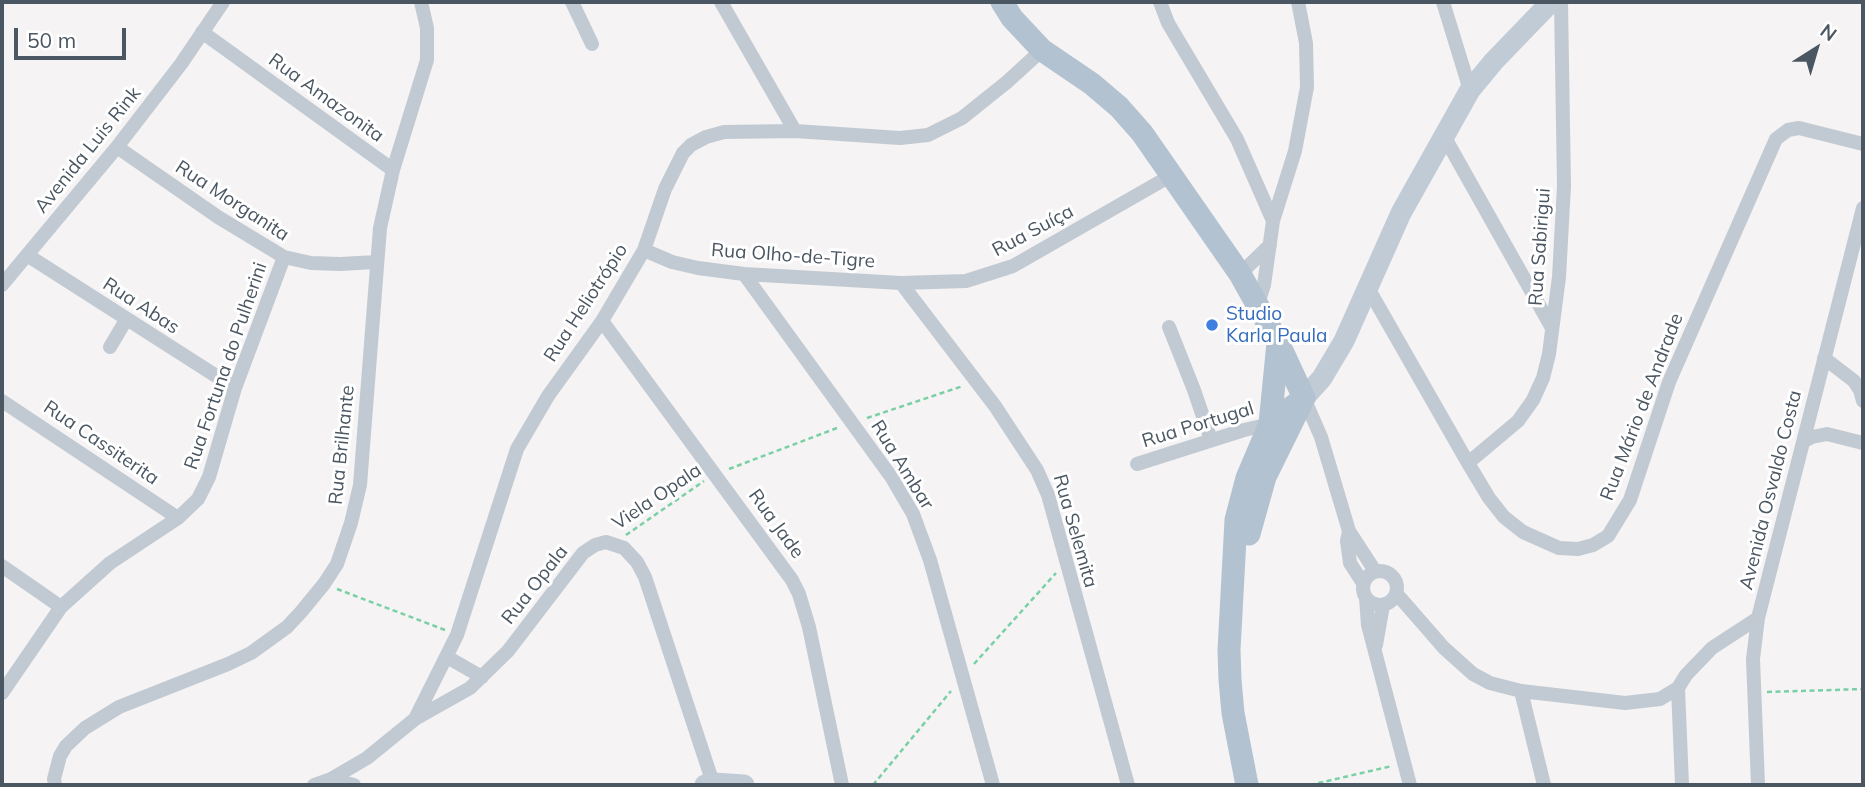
<!DOCTYPE html>
<html>
<head>
<meta charset="utf-8">
<style>
  body { margin:0 }
  #map { position:relative; width:1865px; height:787px; overflow:hidden; background:#f5f3f3; font-family:Mulish,sans-serif }
  canvas { display:block }
  .frame { position:absolute; inset:0; border:4px solid #4a5661; pointer-events:none }
  .north { position:absolute; left:1781px; top:14px; width:70px; height:70px; -webkit-text-stroke:5px #fff; paint-order:stroke; rotate:37deg; font-size:19px; font-weight:700; line-height:28px; text-align:center; color:#4a5661 }
  .north::after { content:''; display:block; margin:auto; width:24px; height:32px; background:#4a5661; clip-path:polygon(50% 0,100% 100%,50% 72%,0 100%) }
  .scale { position:absolute; left:14px; top:28px; width:112px; height:32px; box-sizing:border-box; border:4px solid #4a5661; border-top:0; padding-left:9px; font-size:21px; line-height:24px; white-space:nowrap; color:#4a5661; -webkit-text-stroke:5px #fff; paint-order:stroke }
</style>
</head>
<body>
<div id="map">
<canvas width="1865" height="787"></canvas>
<div class="frame"></div>
<div class="north">N</div>
<div class="scale">50 m</div>
</div>
<script>
const ctx = document.querySelector('canvas').getContext('2d');
ctx.lineJoin = 'round';
const shape = rows => new Path2D(rows.map(r => 'M' + r).join(''));
function stroke(path, color, width, dash) { ctx.strokeStyle = color; ctx.lineWidth = width; ctx.lineCap = dash ? 'butt' : 'round'; ctx.setLineDash(dash || []); ctx.stroke(path); }
function label(font, color, halo, rows, align = 'center') {
  ctx.font = font + ' Mulish,sans-serif'; ctx.lineWidth = 6; ctx.setLineDash([]); ctx.textBaseline = 'middle'; ctx.strokeStyle = halo; ctx.fillStyle = color; for (const [text, x, y, turn = 0] of rows) {
    ctx.save(); ctx.translate(x, y); ctx.rotate((+turn || 0) * Math.PI / 180); ctx.textAlign = isNaN(turn) ? turn : align; if (halo) ctx.strokeText(text, 0, 0); ctx.fillText(text, 0, 0); ctx.restore();
  }
}
const path = shape([
  [867,418,963,386],
  [729,469,837,428],
  [626,535,704,481],
  [337,589,445,630],
  [974,664,1056,573],
  [1767,692,1863,689],
  [873,785,951,691],
  [1310,785,1392,766]
]);
const street = shape([
  [572,2,592,44],
  [721,2,795,131],
  [1160,2,1168,23,1237,139,1273,221],
  [1443,2,1470,90],
  [202,32,393,170],
  [1444,136,1552,328],
  [117,147,218,217,284,257,311,263,340,264,376,262],
  [644,250,672,262,698,268,744,274,901,283,966,281,1013,266,1172,175],
  [27,255,235,388],
  [744,274,892,478,913,514,930,560,993,785],
  [1240,274,1270,245],
  [901,283,995,406,1037,470,1048,495,1128,785],
  [2,285,117,147,181,64,223,2],
  [1368,288,1468,463,1489,498,1504,517,1523,532,1559,548,1578,549,1593,545,1608,536,1630,500,1669,382,1776,139,1788,130,1799,128,1863,144],
  [1258,304,1264,285,1273,221,1295,151,1307,87,1306,43,1298,2],
  [602,321,792,580,799,594,809,627,842,785],
  [1169,327,1194,390,1211,440],
  [110,347,126,320],
  [1824,358,1854,381,1860,390,1863,401],
  [1304,398,1321,437,1349,531,1375,571],
  [2,401,178,518],
  [1804,441,1812,437,1827,434,1863,443],
  [1468,463,1518,421,1533,400,1543,378,1549,354,1559,277,1564,186,1561,2],
  [1137,464,1244,430,1270,424],
  [1349,531,1347,541,1350,563,1363,583],
  [2,566,61,607],
  '1363 588a17 17 0 1 1 34 0a17 17 0 1 1-34 0Z',
  [1396,593,1444,648,1473,674,1490,683,1521,691,1625,703,1660,699,1678,688],
  [1366,598,1368,625,1410,785],
  [1376,645,1383,605],
  [447,657,482,677],
  [1521,691,1544,785],
  [2,693,61,607,110,563,178,518,198,499,209,477,235,388,284,257],
  [415,719,457,635,517,449,548,396,602,321,644,250,665,189,683,153,691,145,706,137,724,132,795,131,900,138,928,135,962,118,1007,82,1042,50],
  [331,779,354,785],
  [55,785,54,779,60,756,66,746,85,728,119,707,228,664,251,653,287,627,301,612,324,584,337,564,351,523,360,485,380,228,393,170,427,60,427,28,421,2],
  [314,785,331,779,367,758,415,719,470,688,508,651,583,553,595,545,606,542,624,548,637,562,645,577,713,783],
  [1682,785,1678,688,1686,675,1712,648,1758,618],
  [1758,785,1753,659,1758,618,1863,208]
]);
const secondary = shape([
  [1304,398,1322,378,1344,341,1401,213,1470,90,1494,61,1551,2],
  [705,785,713,783,744,785]
]);
const primary = shape([
  [1002,2,1012,18,1042,50,1092,84,1119,107,1142,133,1240,274,1278,342,1304,398],
  [1270,424,1278,343],
  [1249,534,1265,477,1301,404],
  [1247,785,1233,713,1230,680,1229,650,1236,520,1247,478,1270,424,1304,398]
]);
const markers = [
  [1212,325,7,"#3f7fe0"]
];
const streetNames = [
  ["Rua Amazonita",326,98,36],
  ["Avenida Luis Rink",88,150,-51],
  ["Rua Morganita",232,201,33],
  ["Rua Suíça",1033,231,-28],
  ["Rua Sabirigui",1540,247,-86],
  ["Rua Olho-de-Tigre",793,256,4],
  ["Rua Heliotrópio",586,303,-57],
  ["Rua Abas",141,306,33],
  ["Rua Fortuna do Pulherini",226,366,-71],
  ["Rua Mário de Andrade",1642,407,-69],
  ["Rua Portugal",1198,425,-17],
  ["Rua Cassiterita",101,443,34],
  ["Rua Brilhante",342,445,-84],
  ["Rua Ambar",902,465,58],
  ["Avenida Osvaldo Costa",1771,490,-76],
  ["Viela Opala",657,497,-34],
  ["Rua Jade",776,524,54],
  ["Rua Selemita",1075,531,74],
  ["Rua Opala",535,585,-52]
];
const shopNames = [
  ["Studio",1226,314],
  ["Karla Paula",1226,336]
];
stroke(path, '#7ad0a6', 2.5, [5, 3.5]);
stroke(street, '#c1cad2', 14);
stroke(secondary, '#c1cbd6', 21);
stroke(primary, '#b3c2d1', 23);
for (const [x, y, r, color] of markers) { const dot = new Path2D(); dot.arc(x, y, r, 0, 2 * Math.PI); ctx.fillStyle = color; ctx.fill(dot); stroke(dot, '#fff', 2.5); }
label('19px', '#4a5661', '#fff', streetNames);
label('19px', '#366cbe', '#fff', shopNames, 'left');
</script>
</body>
</html>
